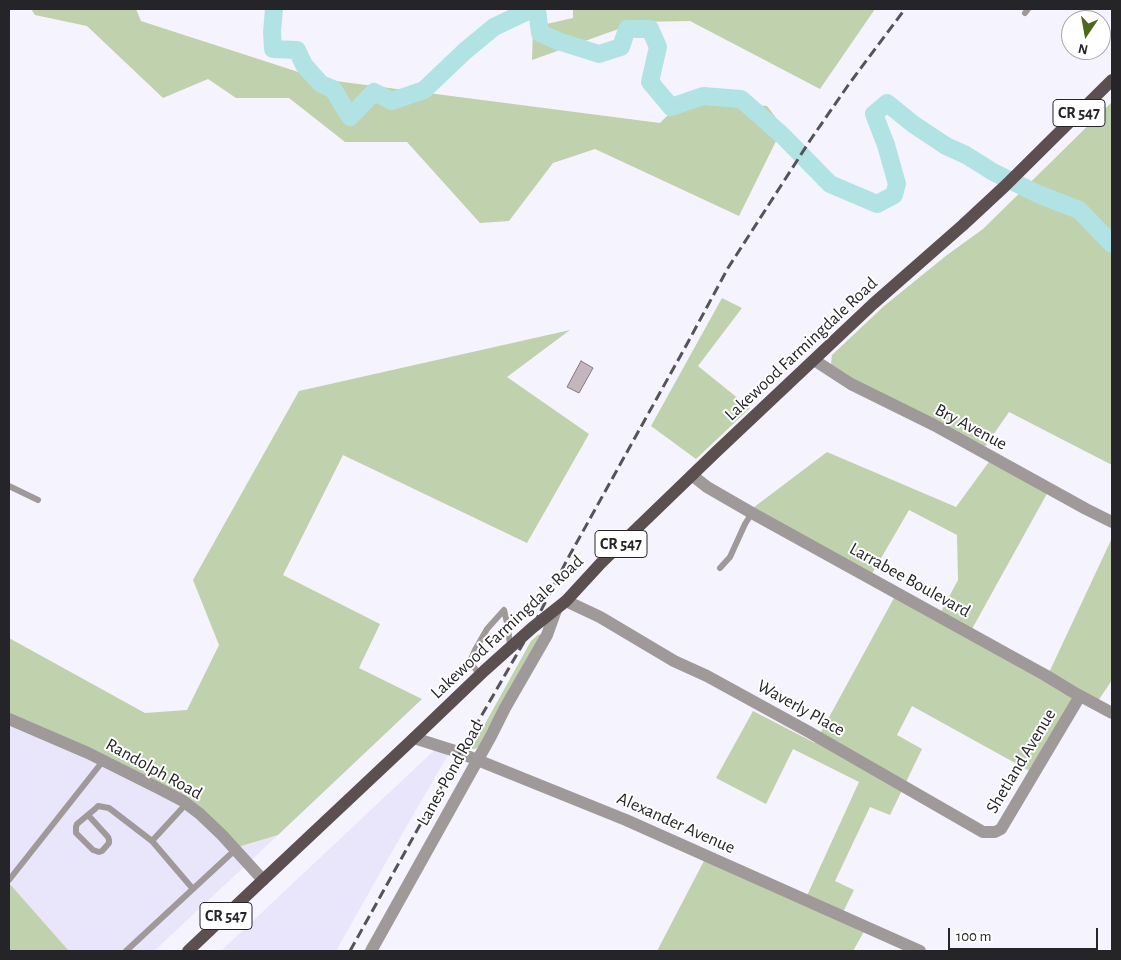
<!DOCTYPE html>
<html>
<head>
<meta charset="utf-8">
<style>
  body { margin:0 }
  #map { position:relative; width:1121px; height:960px; overflow:hidden; background:#f5f3fe; font-family:"Alegreya Sans",sans-serif }
  canvas { display:block }
  .frame { position:absolute; inset:0; border:10px solid #252429; pointer-events:none }
  .north { position:absolute; left:1061px; top:10px; width:50px; height:50px; box-sizing:border-box; background:#fff; border:1px solid #a8a7a9; border-radius:50%; rotate:192deg; font-size:14px; font-weight:700; line-height:20px; text-align:center; color:#252429 }
  .north::after { content:''; display:block; margin:auto; width:18px; height:22px; background:#4d681b; clip-path:polygon(50% 0,100% 100%,50% 72%,0 100%) }
  .scale { position:absolute; left:948px; top:928px; width:150px; height:22px; box-sizing:border-box; border:2px solid #252429; border-top:0; padding-left:6px; font-size:15px; line-height:18px; white-space:nowrap; color:#252429; -webkit-text-stroke:4px #fff; paint-order:stroke }
</style>
</head>
<body>
<div id="map">
<canvas width="1121" height="960"></canvas>
<div class="frame"></div>
<div class="north">N</div>
<div class="scale">100 m</div>
</div>
<script>
const ctx = document.querySelector('canvas').getContext('2d');
ctx.lineJoin = 'round';
function paint(path, color) { ctx.fillStyle = color; ctx.fill(path, 'evenodd'); }
const shape = rows => new Path2D(rows.map(r => 'M' + r).join(''));
function stroke(path, color, width, dash) { ctx.strokeStyle = color; ctx.lineWidth = width; ctx.lineCap = dash ? 'butt' : 'round'; ctx.setLineDash(dash || []); ctx.stroke(path); }
function label(font, color, halo, rows, align = 'center') {
  ctx.font = font + ' "Alegreya Sans",sans-serif'; ctx.lineWidth = 4; ctx.setLineDash([]); ctx.textBaseline = 'middle'; ctx.strokeStyle = halo; ctx.fillStyle = color; for (const [text, x, y, turn = 0] of rows) {
    ctx.save(); ctx.translate(x, y); ctx.rotate((+turn || 0) * Math.PI / 180); ctx.textAlign = isNaN(turn) ? turn : align; if (halo) ctx.strokeText(text, 0, 0); ctx.fillText(text, 0, 0); ctx.restore();
  }
}
const built = shape([
  [9,717,153,785,238,847,278,835,154,951,69,951,9,883],
  [441,744,452,748,394,848,336,951,221,951]
]);
const green = shape([
  [31,9,136,9,141,21,320,79,660,123,684,99,767,106,783,127,739,216,595,149,553,163,509,221,480,223,407,142,345,142,289,98,236,98,208,79,163,98,87,26,35,15],
  [573,9,875,9,820,89,690,21,638,22,532,60,533,27,573,18],
  [1112,102,1112,465,1009,412,984,448,854,381,831,364,832,355,884,306,947,255,983,229],
  [722,298,742,308,698,366,750,408,696,459,651,426],
  [570,330,507,377,589,434,527,543,343,455,283,575,380,624,359,668,422,699,278,835,238,847,153,785,9,717,9,638,145,713,187,710,219,645,193,580,299,391],
  [827,452,956,507,991,459,1049,490,967,638,1046,679,1112,538,1112,680,1094,707,1077,698,1035,774,912,706,897,735,922,749,890,815,870,807,835,881,854,890,841,916,866,928,853,951,657,951,706,857,805,900,859,782,793,749,766,804,716,778,753,711,815,743,894,598,936,621,958,580,957,535,909,510,869,579,745,514],
  [539,634,541,636,478,747,475,749,471,749,531,641],
  [9,883,69,951,9,951]
]);
const river = shape([
  [274,9,272,32,273,49,297,50,304,65,321,84,333,89,350,117,374,92,392,101,424,90,465,51,494,27,532,9],
  [537,9,540,33,558,41,599,54,621,47,627,29,650,29,658,47,650,82,671,107,703,96,741,99,783,136,830,184,877,204,894,195,897,184,886,145,874,114,887,103,913,124,946,146,966,155,993,172,1038,194,1079,210,1112,244]
]);
const building = shape([
  [581,361,593,368,579,393,567,387,581,361]
]);
const service = shape([
  [1025,13,1028,9],
  [9,486,38,500],
  [720,568,730,557,745,524,752,513],
  [480,675,470,662,475,650,487,629,504,610,508,627,510,646],
  [88,815,108,837,109,840,109,843,102,851,99,852,93,850,76,833,76,827,77,824,95,809,98,806,109,808,152,841,193,889],
  [152,841,186,804],
  [9,880,103,761],
  [126,951,235,850]
]);
const minor = shape([
  [814,360,851,384,934,425,1086,509,1112,522],
  [693,476,707,487,752,513,1045,675,1073,692,1112,713],
  [566,601,600,617,674,661,707,676,809,732,983,832,995,832,1001,829,1080,696],
  [9,719,88,753,160,789,183,801,200,814,222,835,263,880]
]);
const tertiary = shape([
  [414,738,455,751,626,820,920,951],
  [371,951,491,736,505,708,547,635,556,610]
]);
const primary = shape([
  [188,951,263,880,414,738,484,671,532,628,566,601,601,563,716,452,873,304,963,225,1005,186,1112,80]
]);
const rail = shape([
  [350,951,460,753,532,628,567,560,687,344,728,268,811,139,849,84,905,9]
]);
const shields = [
  [1079,113,52],
  [621,544,52],
  [226,916,52]
];
const shieldNames = [
  ["CR 547",1079,113],
  ["CR 547",621,544],
  ["CR 547",226,916]
];
const streetNames = [
  ["Lakewood Farmingdale Road",801,349,-43],
  ["Bry Avenue",971,427,28],
  ["Larrabee Boulevard",910,580,29],
  ["Lakewood Farmingdale Road",507,627,-43],
  ["Waverly Place",801,708,29],
  ["Shetland Avenue",1021,761,-59],
  ["Randolph Road",154,769,29],
  ["Lanes Pond Road",450,773,-61],
  ["Alexander Avenue",676,823,24]
];
paint(built, '#e9e5fa');
paint(green, '#c0d1ae');
stroke(river, '#b1e3e5', 18);
paint(building, '#c3b6be');
stroke(building, '#857880', 1);
stroke(service, '#a09999', 6);
stroke(minor, '#a09999', 12);
stroke(tertiary, '#a09999', 12);
stroke(primary, '#5b4f50', 12);
stroke(rail, '#545359', 3, [10, 5]);
for (const [x, y, w] of shields) { const box = new Path2D(); box.roundRect(x - w / 2, y - 13.5, w, 27, 4); ctx.fillStyle = '#fff'; ctx.fill(box); stroke(box, '#252429', 1); }
label('bold 16px', '#252429', null, shieldNames);
label('18px', '#252429', '#fff', streetNames);
</script>
</body>
</html>
